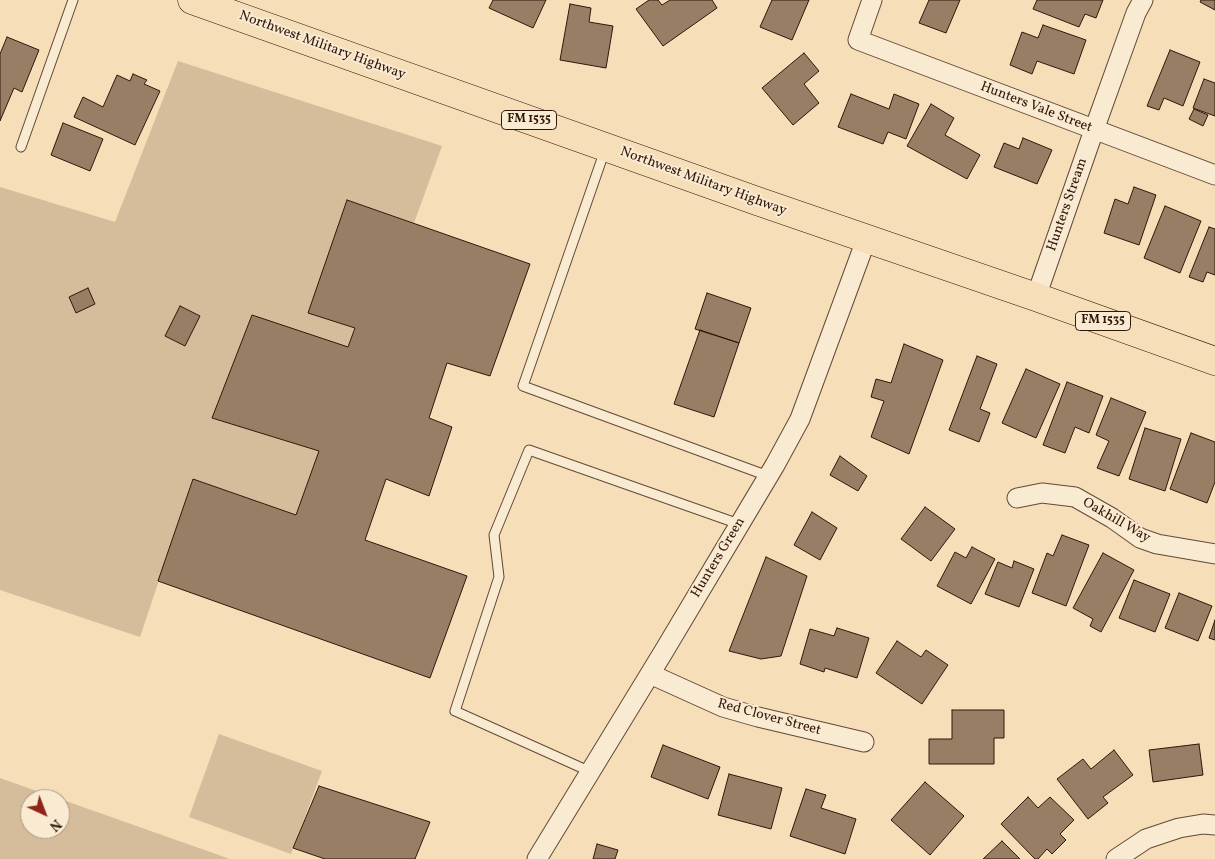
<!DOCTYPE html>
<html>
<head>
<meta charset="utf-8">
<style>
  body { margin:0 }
  #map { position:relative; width:1215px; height:859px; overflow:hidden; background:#f6deb9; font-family:Vollkorn,serif }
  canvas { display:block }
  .north { position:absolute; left:20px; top:789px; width:50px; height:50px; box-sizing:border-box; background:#f9ead2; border:1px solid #a99682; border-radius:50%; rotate:137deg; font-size:14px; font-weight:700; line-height:20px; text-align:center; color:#321709 }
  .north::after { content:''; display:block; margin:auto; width:18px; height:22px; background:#8f2418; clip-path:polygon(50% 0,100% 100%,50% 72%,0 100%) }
</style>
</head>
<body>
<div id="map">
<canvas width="1215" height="859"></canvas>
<div class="north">N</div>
</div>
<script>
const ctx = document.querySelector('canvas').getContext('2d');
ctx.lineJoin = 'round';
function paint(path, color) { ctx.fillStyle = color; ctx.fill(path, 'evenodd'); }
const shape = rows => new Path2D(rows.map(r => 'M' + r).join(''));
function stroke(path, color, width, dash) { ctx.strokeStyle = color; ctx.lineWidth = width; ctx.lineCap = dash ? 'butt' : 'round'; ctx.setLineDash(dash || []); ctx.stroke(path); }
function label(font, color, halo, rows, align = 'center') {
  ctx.font = font + ' Vollkorn,serif'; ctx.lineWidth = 4; ctx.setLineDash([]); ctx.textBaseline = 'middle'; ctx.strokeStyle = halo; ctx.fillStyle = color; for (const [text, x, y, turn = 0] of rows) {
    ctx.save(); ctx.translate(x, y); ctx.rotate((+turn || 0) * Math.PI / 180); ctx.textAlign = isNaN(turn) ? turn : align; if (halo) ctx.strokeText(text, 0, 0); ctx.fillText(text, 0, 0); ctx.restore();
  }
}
const green = shape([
  [178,61,442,146,414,223,347,200,309,313,355,328,348,347,252,315,213,418,319,451,296,515,193,479,140,637,0,590,0,187,115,222],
  [219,734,322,771,291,854,189,817],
  [0,778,59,799,30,799,30,829,60,829,60,799,230,859,0,859]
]);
const building = shape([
  [493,0,546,0,533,28,489,8,493,0],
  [649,0,658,0,662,5,670,0,712,0,717,8,663,46,636,9,649,0],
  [772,0,809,0,792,40,760,27,772,0],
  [929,0,960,0,946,33,919,23,929,0],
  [1037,0,1103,0,1096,18,1085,14,1079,27,1033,9,1037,0],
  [1201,0,1215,0,1215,10,1200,2,1201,0],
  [570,4,591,8,589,22,613,26,606,68,560,60,570,4],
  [1043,25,1086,40,1074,74,1037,61,1032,74,1010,65,1022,32,1038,38,1043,25],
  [7,37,39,50,22,92,14,88,0,121,0,54,7,37],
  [1170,50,1200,62,1183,106,1164,98,1159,110,1147,106,1170,50],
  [804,53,819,71,804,84,819,103,793,125,762,88,804,53],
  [133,74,147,80,144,84,160,91,135,145,74,117,83,97,103,107,117,75,130,81,133,74],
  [1204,79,1215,83,1215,116,1193,108,1204,79],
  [851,94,889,109,894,94,919,104,906,139,888,132,883,144,838,127,851,94],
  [931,104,954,118,945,135,980,155,967,179,907,146,931,104],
  [1194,109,1208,115,1203,126,1189,119,1194,109],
  [63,123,103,139,90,171,51,155,63,123],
  [1023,138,1052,150,1037,184,994,167,1004,143,1019,149,1023,138],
  [1134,187,1156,195,1139,245,1104,233,1115,199,1128,204,1134,187],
  [347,200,530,264,490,376,447,363,429,418,452,427,429,496,386,479,365,540,467,576,430,678,158,581,193,479,296,515,319,451,212,418,252,315,348,347,355,328,308,313,347,200],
  [1165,206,1201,221,1180,273,1144,258,1165,206],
  [1209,227,1215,229,1215,275,1207,272,1203,282,1189,277,1209,227],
  [88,288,95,304,76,313,69,297,88,288],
  [707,293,751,308,739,343,695,329,707,293],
  [180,306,200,316,185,346,165,336,180,306],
  [700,330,739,343,714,417,674,404,700,330],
  [904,344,943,360,909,454,871,437,884,401,871,397,876,379,891,383,904,344],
  [977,356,997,364,980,409,990,413,979,442,949,430,977,356],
  [1026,369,1060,384,1036,438,1002,423,1026,369],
  [1067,382,1103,396,1089,433,1075,427,1065,453,1043,445,1067,382],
  [1111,398,1146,412,1119,476,1097,468,1109,441,1096,435,1111,398],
  [1145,428,1181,439,1165,491,1129,479,1145,428],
  [1191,433,1215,442,1215,482,1207,503,1170,489,1191,433],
  [840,456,867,476,858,491,830,475,840,456],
  [925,507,955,529,931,561,901,539,925,507],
  [812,512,837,528,820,560,794,545,812,512],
  [1062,535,1089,545,1066,606,1032,593,1047,553,1053,556,1062,535],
  [972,547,995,559,971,604,937,586,955,552,966,558,972,547],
  [1103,553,1134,570,1101,632,1090,626,1093,619,1073,608,1103,553],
  [766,557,807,576,781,656,761,659,729,651,766,557],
  [1014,561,1034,569,1019,607,985,594,998,562,1012,568,1014,561],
  [1134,580,1170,594,1155,632,1119,618,1134,580],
  [1179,593,1212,606,1198,641,1165,628,1179,593],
  [1215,620,1215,640,1209,638,1215,620],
  [837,628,869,638,857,678,825,668,824,672,800,664,810,629,834,636,837,628],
  [897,641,921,657,926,650,948,665,922,704,876,673,897,641],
  [952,710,1004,710,1004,738,994,738,994,764,929,764,929,739,952,739,952,710],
  [1199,744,1203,775,1153,782,1149,750,1199,744],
  [663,745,720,767,708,799,651,777,663,745],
  [1114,750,1133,775,1103,797,1108,803,1088,819,1057,779,1083,759,1091,769,1114,750],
  [729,774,782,788,771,829,718,815,729,774],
  [925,782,964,816,930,855,891,820,925,782],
  [319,786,430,822,415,859,325,859,293,848,319,786],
  [806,789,826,795,821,808,856,819,845,854,790,836,806,789],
  [1028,797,1038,808,1050,797,1074,820,1060,834,1066,840,1052,854,1047,849,1038,859,1035,859,1001,824,1028,797],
  [1002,841,1020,859,983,859,1002,841],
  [597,844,618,850,615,859,593,859,597,844]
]);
const service = shape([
  [21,147,73,0],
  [605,150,523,386,768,476],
  [591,772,455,711,499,577,494,535,529,450,739,524]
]);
const minor = shape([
  [872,0,858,40,1215,175],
  [1036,297,1094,130,1136,13,1143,0],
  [1017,498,1042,493,1075,497,1112,518,1140,538,1157,544,1215,554],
  [650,674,723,707,758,717,864,742],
  [537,859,664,651,775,465,800,419,866,240],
  [1116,859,1146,839,1179,828,1203,824,1215,825]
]);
const primary = shape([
  [192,0,757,201,1036,297,1215,361]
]);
const shields = [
  [529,120,55],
  [1103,321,55]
];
const shieldNames = [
  ["FM 1535",529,120],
  ["FM 1535",1103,321]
];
const streetNames = [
  ["Northwest Military Highway",322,46,20],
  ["Hunters Vale Street",1036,108,21],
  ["Northwest Military Highway",703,182,20],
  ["Hunters Stream",1068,205,-71],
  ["Oakhill Way",1116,521,30],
  ["Hunters Green",719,558,-59],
  ["Red Clover Street",769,718,15]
];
paint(green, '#d5bc9b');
paint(building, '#987e65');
stroke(building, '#321709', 1);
stroke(service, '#634935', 11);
stroke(minor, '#634935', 21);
stroke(primary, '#321709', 29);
stroke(service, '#f9ead2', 9);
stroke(minor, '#f9ead2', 19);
stroke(primary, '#f6deb9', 28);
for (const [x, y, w] of shields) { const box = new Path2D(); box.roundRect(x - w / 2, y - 9.5, w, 19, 4); ctx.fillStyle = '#f9ead2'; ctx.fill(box); stroke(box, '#321709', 1); }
label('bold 12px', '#321709', null, shieldNames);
label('14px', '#321709', '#f9ead2', streetNames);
</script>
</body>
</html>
